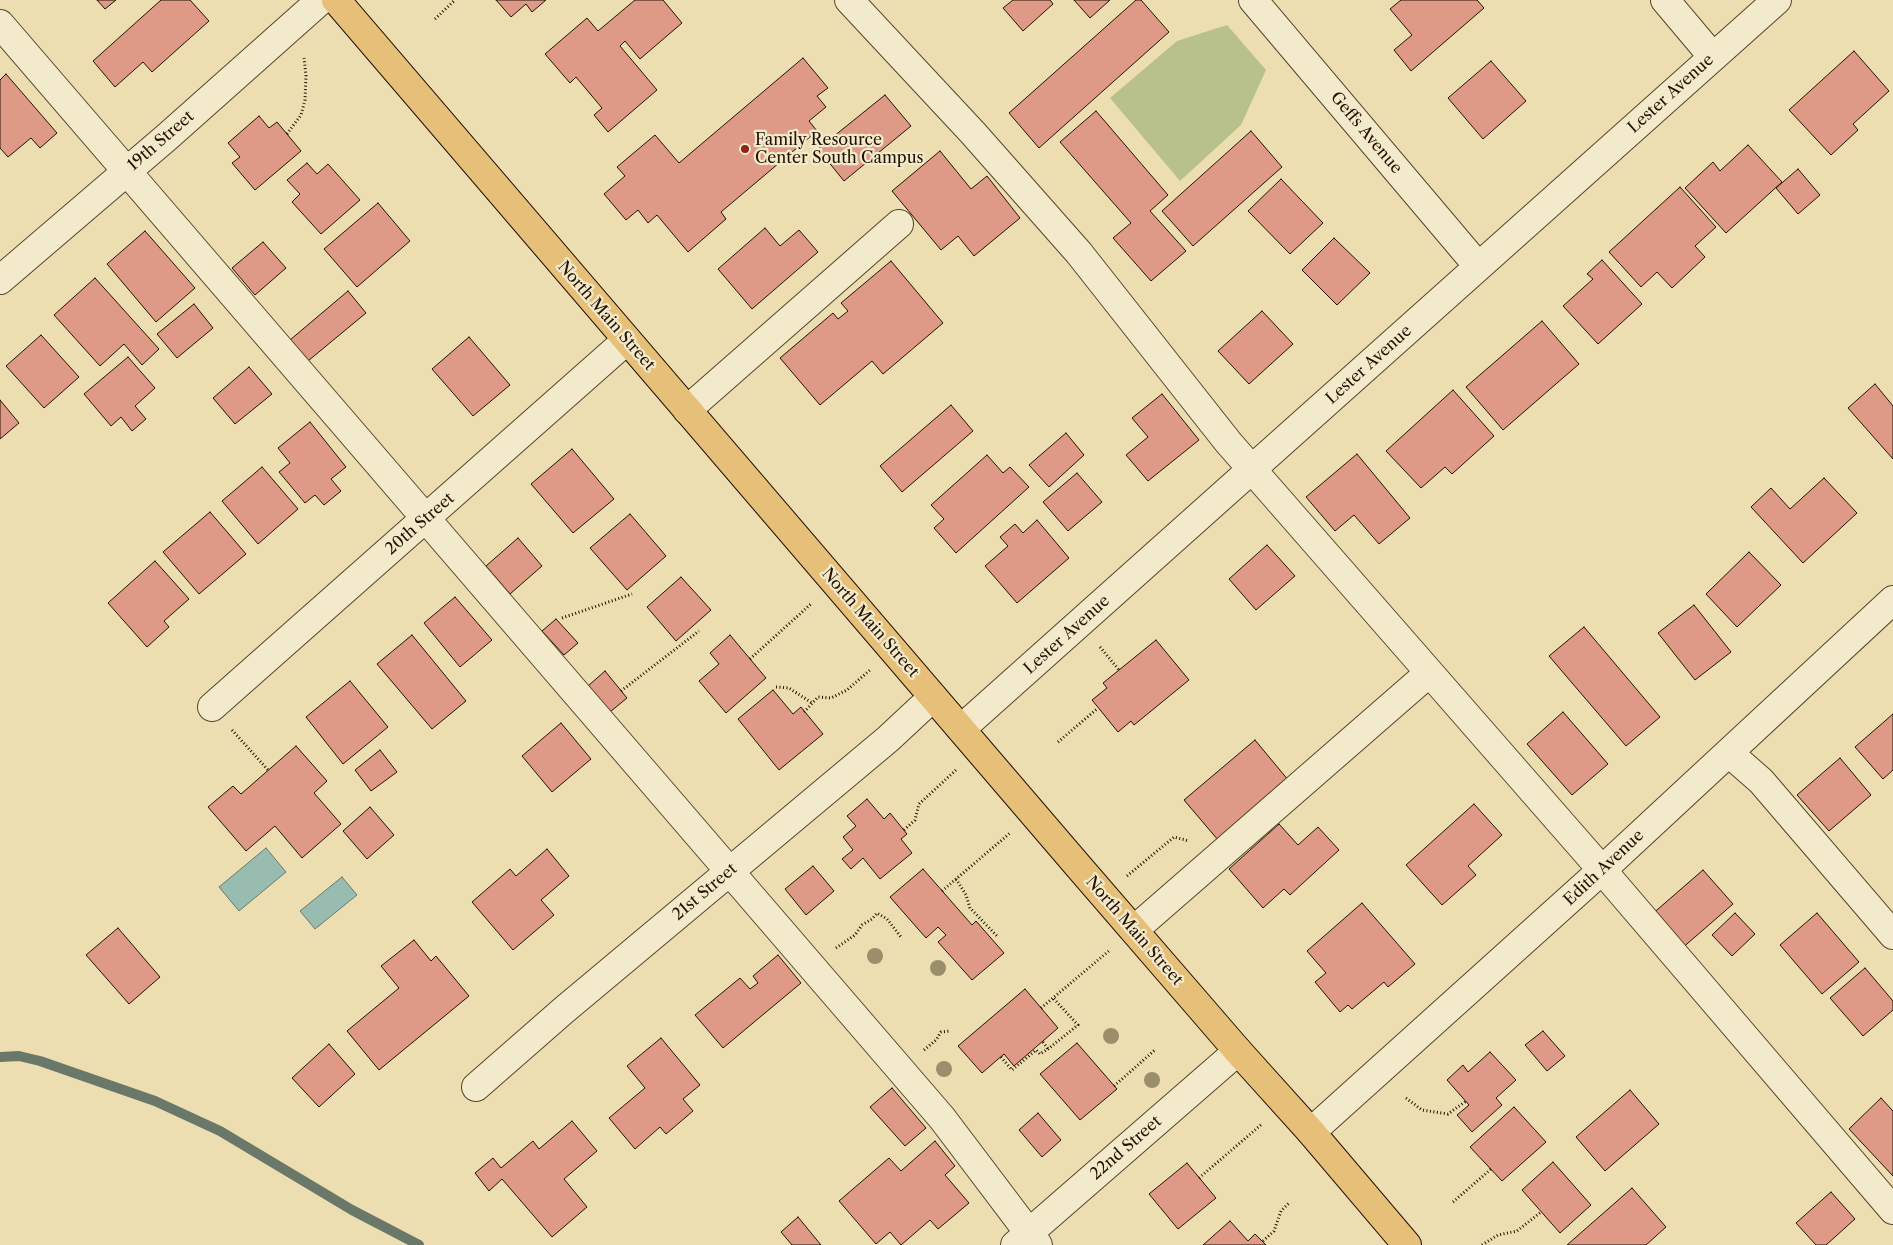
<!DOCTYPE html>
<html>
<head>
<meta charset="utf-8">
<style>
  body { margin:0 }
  canvas { display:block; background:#ecdeb1 }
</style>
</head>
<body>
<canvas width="1893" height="1245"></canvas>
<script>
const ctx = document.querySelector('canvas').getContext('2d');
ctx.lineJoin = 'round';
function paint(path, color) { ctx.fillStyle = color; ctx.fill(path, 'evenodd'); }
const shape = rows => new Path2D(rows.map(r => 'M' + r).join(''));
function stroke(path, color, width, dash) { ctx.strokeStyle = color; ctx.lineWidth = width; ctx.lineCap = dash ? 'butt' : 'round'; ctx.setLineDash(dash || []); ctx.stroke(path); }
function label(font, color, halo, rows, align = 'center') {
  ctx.font = font + ' "Libre Caslon Text",serif'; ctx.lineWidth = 4.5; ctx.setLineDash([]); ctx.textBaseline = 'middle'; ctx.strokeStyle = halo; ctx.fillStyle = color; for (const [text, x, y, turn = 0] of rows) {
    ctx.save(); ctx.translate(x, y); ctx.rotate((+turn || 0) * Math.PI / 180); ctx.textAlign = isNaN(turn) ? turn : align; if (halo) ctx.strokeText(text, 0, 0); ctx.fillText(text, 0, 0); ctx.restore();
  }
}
const green = shape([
  [1227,25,1266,70,1241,125,1180,181,1110,98,1177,41]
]);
const water = shape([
  [266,848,286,872,239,911,219,887,266,848],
  [342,877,357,895,315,929,300,911,342,877]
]);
const stream = shape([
  [0,1057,19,1056,40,1061,155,1101,220,1131,352,1210,419,1245]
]);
const building = shape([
  [97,0,116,0,105,9,97,0],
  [161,0,190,0,209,21,152,72,143,62,115,87,93,61,161,0],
  [496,0,546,0,532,12,526,4,511,17,496,0],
  [635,0,663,0,682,23,640,59,625,41,620,46,657,90,608,132,594,115,602,108,576,77,570,83,545,54,587,18,598,31,635,0],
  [1013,0,1050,0,1053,4,1023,31,1003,8,1013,0],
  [1074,0,1110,0,1090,18,1074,0],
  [1136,0,1141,0,1169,32,1039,148,1009,113,1136,0],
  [1401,0,1477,0,1484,8,1411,71,1394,50,1412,35,1390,9,1401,0],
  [1854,51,1889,91,1853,124,1858,130,1831,155,1789,110,1854,51],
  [803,58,828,88,817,96,826,107,809,121,817,131,721,212,726,219,688,252,657,215,648,223,638,210,626,220,604,194,625,176,617,167,655,135,679,163,803,58],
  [1491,61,1526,101,1483,139,1448,98,1491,61],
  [6,74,57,133,40,148,31,138,8,157,0,148,0,80,6,74],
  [885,95,911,126,844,181,818,149,885,95],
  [1096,111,1168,195,1150,211,1186,251,1151,281,1113,238,1131,223,1060,142,1096,111],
  [259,116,269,128,277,122,301,151,255,190,232,163,240,157,228,143,259,116],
  [1251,131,1282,167,1193,246,1162,211,1251,131],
  [1748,145,1782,182,1726,233,1685,188,1713,162,1720,171,1748,145],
  [940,151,971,189,987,176,1020,218,974,256,958,236,941,250,892,191,940,151],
  [307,163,317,174,328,164,360,200,321,234,292,202,300,194,287,180,307,163],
  [1798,169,1820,195,1798,214,1776,188,1798,169],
  [1281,179,1323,223,1290,254,1248,211,1281,179],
  [1680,187,1716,227,1695,246,1705,257,1672,288,1657,272,1641,287,1609,252,1680,187],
  [378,203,410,241,357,287,324,249,378,203],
  [765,228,780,246,799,230,818,252,752,309,718,269,765,228],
  [145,231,195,288,156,322,107,264,145,231],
  [1334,238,1370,273,1337,305,1302,270,1334,238],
  [263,242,286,268,255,295,232,268,263,242],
  [1602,260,1642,304,1598,344,1563,306,1593,279,1587,274,1602,260],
  [891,261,943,323,883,374,872,361,820,405,780,358,833,313,838,319,848,311,841,303,891,261],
  [95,278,159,349,142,365,124,344,100,366,54,315,95,278],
  [348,291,366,313,308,361,290,340,348,291],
  [194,304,213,328,177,358,157,334,194,304],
  [1262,311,1293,344,1249,384,1218,351,1262,311],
  [1542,321,1579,364,1503,430,1466,387,1542,321],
  [41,335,79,377,44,408,6,366,41,335],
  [469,337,510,385,473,416,432,369,469,337],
  [128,357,155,388,135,406,146,419,132,431,121,417,111,426,84,394,128,357],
  [249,367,272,394,235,424,213,398,249,367],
  [1875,384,1893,406,1893,459,1848,408,1875,384],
  [1453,390,1494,436,1452,474,1445,467,1421,488,1386,451,1453,390],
  [1162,394,1199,440,1148,481,1126,455,1148,437,1132,418,1162,394],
  [0,400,19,423,0,439,0,400],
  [951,405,973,431,902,492,880,466,951,405],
  [310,422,346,467,331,479,341,491,324,505,315,495,305,503,279,472,290,463,278,448,310,422],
  [1066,433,1084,455,1049,487,1029,465,1066,433],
  [572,449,614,499,573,533,531,484,572,449],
  [1357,454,1410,518,1379,544,1354,515,1335,531,1306,497,1357,454],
  [987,455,1003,473,1010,467,1029,487,956,553,934,528,944,519,931,505,987,455],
  [262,467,298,509,258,544,222,501,262,467],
  [1077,473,1102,502,1068,531,1043,502,1077,473],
  [1824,478,1857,513,1803,563,1751,507,1771,488,1790,509,1824,478],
  [210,512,246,554,199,594,163,552,210,512],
  [630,514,666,556,627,590,590,548,630,514],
  [1037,520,1069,558,1017,603,985,566,1008,546,1000,537,1015,524,1023,533,1037,520],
  [518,538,542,566,510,594,486,566,518,538],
  [1267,545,1295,576,1256,610,1229,579,1267,545],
  [1749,552,1781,585,1737,627,1706,594,1749,552],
  [155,561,189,599,164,621,169,627,147,647,108,603,155,561],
  [681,577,711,610,676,641,647,607,681,577],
  [455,597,492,640,460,667,424,623,455,597],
  [1694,605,1731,652,1695,680,1658,633,1694,605],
  [556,619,578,643,564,655,542,631,556,619],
  [1584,627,1660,717,1626,746,1549,656,1584,627],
  [412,635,466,701,432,729,377,664,412,635],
  [730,635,766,678,726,713,699,681,719,664,710,653,730,635],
  [1156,640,1189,680,1134,725,1131,721,1118,732,1092,700,1107,688,1103,683,1156,640],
  [605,671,627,698,610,712,588,686,605,671],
  [350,681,388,727,343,764,306,717,350,681],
  [773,690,793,714,801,707,823,734,779,770,738,719,773,690],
  [1563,712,1608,764,1572,795,1527,744,1563,712],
  [1893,714,1893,770,1883,779,1855,747,1893,714],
  [561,723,591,759,552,792,522,756,561,723],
  [1255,740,1289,781,1218,840,1184,800,1255,740],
  [296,746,327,781,314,793,341,824,302,858,275,826,246,851,208,807,233,786,241,794,296,746],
  [380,750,397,772,371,791,355,770,380,750],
  [1840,758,1871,795,1829,831,1797,795,1840,758],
  [867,799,884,819,890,813,907,834,901,839,912,853,880,879,863,858,851,869,842,859,853,850,843,837,856,826,847,816,867,799],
  [1474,804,1502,835,1468,866,1476,875,1442,905,1406,865,1474,804],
  [370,807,394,835,367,859,343,831,370,807],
  [1279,824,1298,845,1318,827,1339,850,1290,895,1284,889,1263,908,1229,869,1279,824],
  [547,849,569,876,541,900,554,915,513,950,472,902,510,869,516,876,547,849],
  [813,866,834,891,806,915,785,889,813,866],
  [923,869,972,925,976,921,1004,953,972,980,938,942,946,935,938,927,926,938,890,897,923,869],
  [1703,870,1733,904,1680,950,1650,916,1703,870],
  [1362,903,1415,964,1388,987,1384,982,1352,1009,1348,1005,1340,1012,1315,982,1326,973,1307,951,1362,903],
  [1735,913,1755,934,1732,956,1712,935,1735,913],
  [1817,913,1859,962,1822,994,1780,945,1817,913],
  [118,928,160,977,129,1004,86,955,118,928],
  [414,940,431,961,436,956,469,996,379,1070,347,1031,399,988,381,966,414,940],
  [778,955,801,983,723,1048,695,1015,740,978,750,989,758,983,753,976,778,955],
  [1865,968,1893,1001,1893,1010,1863,1036,1830,998,1865,968],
  [1025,989,1058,1028,1014,1066,1004,1054,982,1073,958,1046,1025,989],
  [1543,1031,1565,1056,1547,1071,1525,1045,1543,1031],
  [661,1038,700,1085,683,1099,693,1111,666,1134,660,1127,635,1149,609,1118,645,1088,627,1066,661,1038],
  [1077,1043,1117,1089,1080,1120,1040,1074,1077,1043],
  [329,1044,355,1074,319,1107,292,1078,329,1044],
  [1490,1052,1516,1080,1496,1098,1502,1105,1472,1132,1457,1115,1469,1105,1447,1080,1463,1065,1468,1072,1490,1052],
  [892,1088,926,1128,905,1146,870,1107,892,1088],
  [1630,1090,1659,1124,1605,1171,1576,1137,1630,1090],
  [1881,1098,1893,1111,1893,1176,1849,1129,1881,1098],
  [1514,1107,1546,1142,1502,1181,1470,1147,1514,1107],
  [1038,1113,1061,1140,1042,1157,1019,1130,1038,1113],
  [572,1121,597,1151,564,1179,587,1207,552,1237,502,1179,489,1191,475,1173,493,1158,501,1168,533,1141,539,1149,572,1121],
  [935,1141,955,1166,945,1175,969,1203,938,1229,930,1220,901,1245,890,1232,876,1244,839,1201,889,1158,901,1171,935,1141],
  [1553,1162,1591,1205,1560,1233,1522,1190,1553,1162],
  [1187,1163,1216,1198,1178,1229,1149,1194,1187,1163],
  [1632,1188,1666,1227,1646,1245,1567,1245,1632,1188],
  [1831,1192,1855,1219,1826,1245,1816,1245,1796,1223,1831,1192],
  [798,1217,821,1245,792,1245,781,1232,798,1217],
  [1230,1221,1248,1241,1255,1234,1266,1245,1203,1245,1230,1221]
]);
const path = shape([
  [435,19,455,0],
  [287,134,301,115,305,100,306,76,304,58],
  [562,618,632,594],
  [1100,647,1119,670],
  [750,659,812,603],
  [776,687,789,688,812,703],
  [621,691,699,631],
  [804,712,818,697,831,698,847,690,870,670],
  [232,730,268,770],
  [1058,742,1098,708],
  [904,830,915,820,919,804,956,770],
  [1127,876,1174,837,1189,841],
  [956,879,966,895,970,908,997,936],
  [942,891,1010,833],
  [836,948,855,935,862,925,872,919,877,913,887,919,901,937],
  [1041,1008,1110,950],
  [1043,1042,1048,1049],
  [924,1050,936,1040,941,1032,950,1031],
  [1001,1057,1012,1070,1036,1050,1040,1054,1048,1049,1078,1025,1053,998],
  [1114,1086,1156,1049],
  [1406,1098,1422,1110,1448,1114,1466,1101],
  [1199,1178,1262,1124],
  [1453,1202,1491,1169],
  [1263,1241,1274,1231,1281,1211,1290,1202],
  [1482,1245,1498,1235,1517,1231,1541,1212]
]);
const minor = shape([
  [849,0,973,133,1079,253,1228,442,1602,870,1893,1210],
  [1253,0,1478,266],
  [1665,0,1713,57],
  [0,24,942,1118,1038,1245],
  [0,280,167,137,321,0],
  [687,410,899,224],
  [212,707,627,340],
  [961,729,1777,0],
  [1729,753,1761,781,1893,935],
  [1134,930,1429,673],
  [476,1087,564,1010,888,739,933,697],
  [1311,1132,1602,870,1893,600],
  [1015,1245,1238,1051]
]);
const major = shape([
  [336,0,1079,867,1238,1051,1311,1132,1407,1245]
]);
const trees = [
  [875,956],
  [938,968],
  [1111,1036],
  [944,1069],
  [1152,1080]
];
const markers = [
  [745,149,5,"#8f2418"]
];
const streetNames = [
  ["Lester Avenue",1671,94,-42],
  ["Geffs Avenue",1366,133,50],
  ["19th Street",161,141,-41],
  ["North Main Street",606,316,49],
  ["Lester Avenue",1369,365,-42],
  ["20th Street",420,524,-41],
  ["North Main Street",870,623,49],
  ["Lester Avenue",1067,635,-42],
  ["Edith Avenue",1604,868,-43],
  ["21st Street",705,892,-40],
  ["North Main Street",1134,931,49],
  ["22nd Street",1126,1148,-41]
];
const poiNames = [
  ["Family Resource",755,140],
  ["Center South Campus",755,158]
];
paint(green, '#b8c18b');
paint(water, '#99bcb0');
stroke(water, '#6a786a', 1);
stroke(stream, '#6a786a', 10);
paint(building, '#df9987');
stroke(building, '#241200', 1);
stroke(minor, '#56452c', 30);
stroke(major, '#241200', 30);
stroke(path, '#241200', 3, [1, 2.5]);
stroke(minor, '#f3eacc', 28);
stroke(major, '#e6bf78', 28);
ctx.fillStyle = '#9b8f6b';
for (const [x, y] of trees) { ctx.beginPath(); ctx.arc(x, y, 8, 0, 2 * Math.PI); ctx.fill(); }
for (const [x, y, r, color] of markers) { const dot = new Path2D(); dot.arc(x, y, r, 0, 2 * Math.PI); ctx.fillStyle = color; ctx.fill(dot); stroke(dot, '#f3eacc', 2); }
label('16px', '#241200', '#f3eacc', streetNames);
label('16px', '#241200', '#f3eacc', poiNames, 'left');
</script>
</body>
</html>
